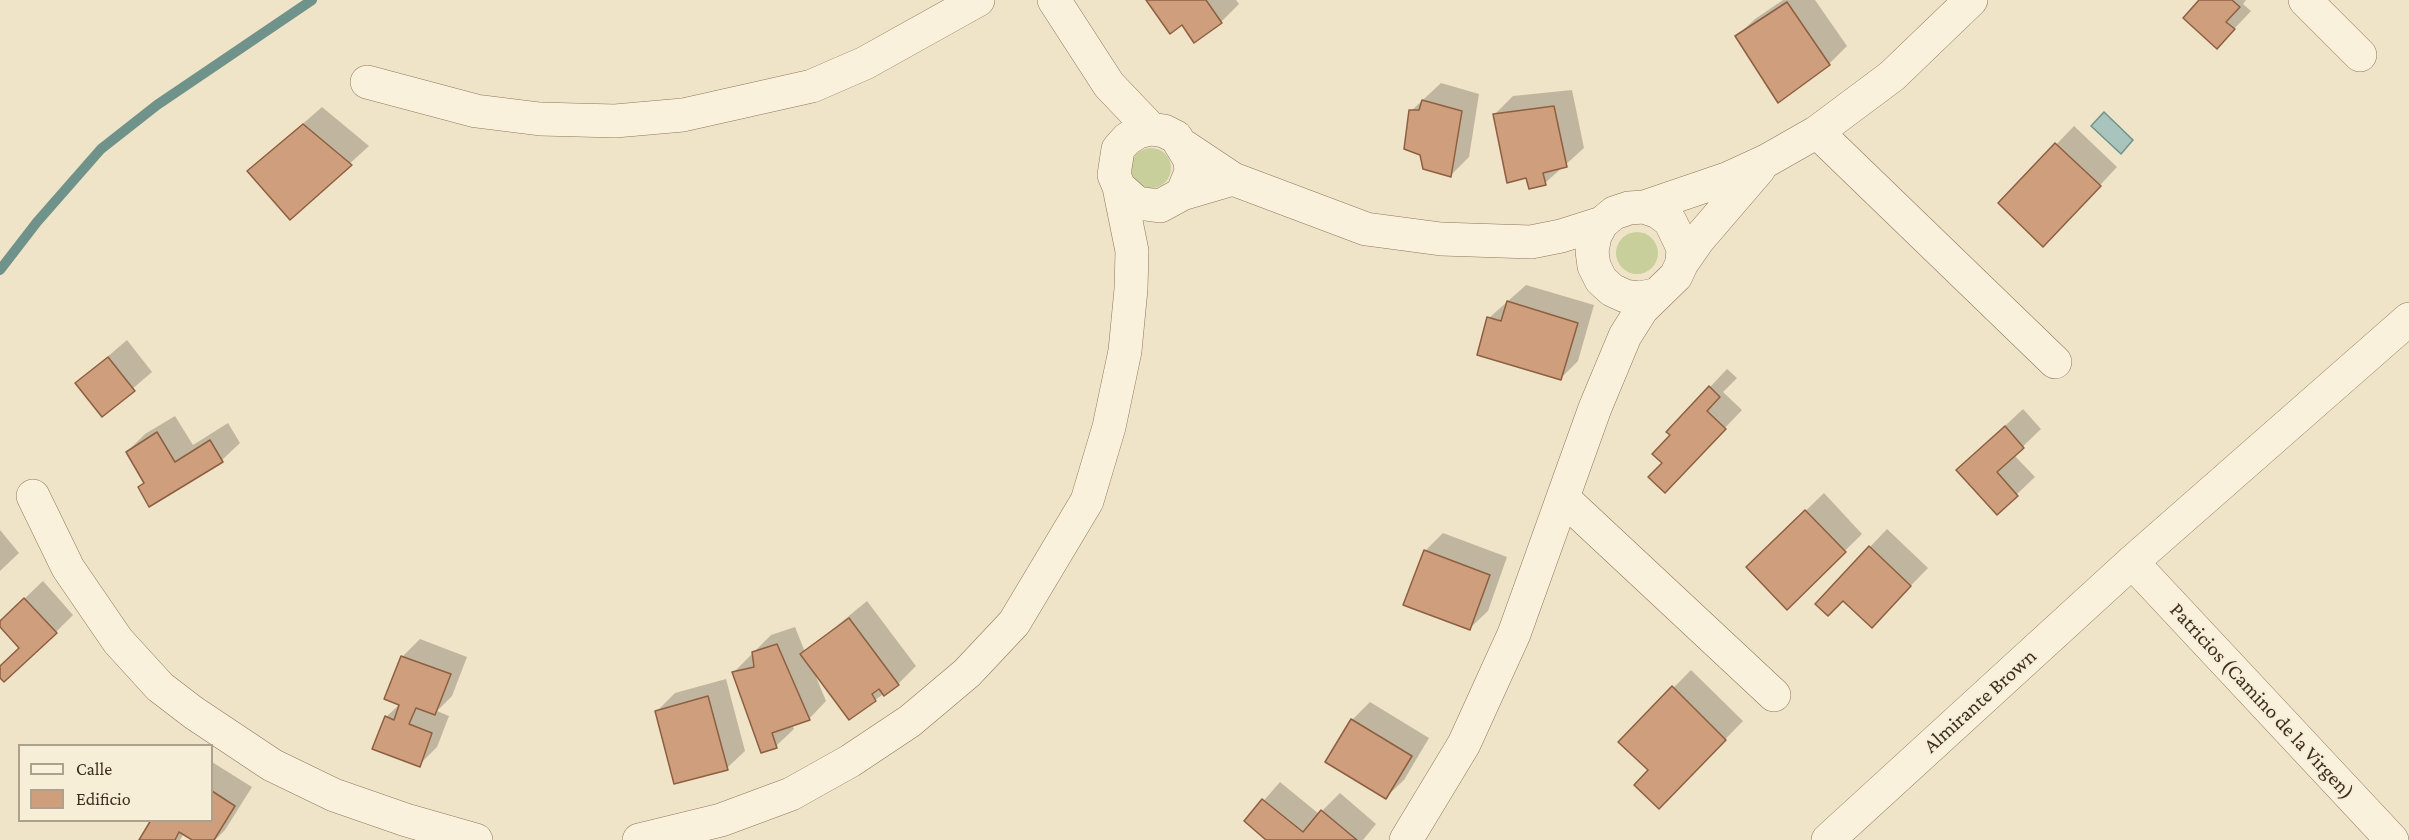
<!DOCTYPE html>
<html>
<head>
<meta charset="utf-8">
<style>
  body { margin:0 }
  #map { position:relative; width:2409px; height:840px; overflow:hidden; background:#f0e4c8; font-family:"Crimson Pro",serif }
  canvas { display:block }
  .legend { position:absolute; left:18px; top:744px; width:195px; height:78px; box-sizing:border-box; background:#f7eed8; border:2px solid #ada18e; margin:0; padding:8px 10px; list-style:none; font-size:18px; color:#3d2e20 }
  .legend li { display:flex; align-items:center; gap:12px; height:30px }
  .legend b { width:30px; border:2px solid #ada18e }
</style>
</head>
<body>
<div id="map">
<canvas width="2409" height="840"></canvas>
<ul class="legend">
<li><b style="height:8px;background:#faf1dc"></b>Calle</li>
<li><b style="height:16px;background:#cf9f7d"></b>Edificio</li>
</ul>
</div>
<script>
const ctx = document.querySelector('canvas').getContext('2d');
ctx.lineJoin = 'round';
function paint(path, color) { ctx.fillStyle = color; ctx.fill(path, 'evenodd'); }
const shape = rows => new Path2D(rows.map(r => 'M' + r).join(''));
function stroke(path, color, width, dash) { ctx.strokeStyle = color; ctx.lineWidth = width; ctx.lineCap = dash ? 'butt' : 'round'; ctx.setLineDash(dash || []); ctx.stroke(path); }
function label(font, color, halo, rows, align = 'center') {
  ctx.font = font + ' "Crimson Pro",serif'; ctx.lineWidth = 4.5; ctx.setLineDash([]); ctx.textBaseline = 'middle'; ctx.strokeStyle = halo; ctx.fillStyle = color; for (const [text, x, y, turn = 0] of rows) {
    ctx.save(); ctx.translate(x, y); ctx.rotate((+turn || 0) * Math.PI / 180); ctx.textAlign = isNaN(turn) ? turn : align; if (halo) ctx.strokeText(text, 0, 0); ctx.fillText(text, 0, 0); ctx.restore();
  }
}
const green = shape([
  '1131 168a20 20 0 1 1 40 0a20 20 0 1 1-40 0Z',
  '1616 253a21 21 0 1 1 42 0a21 21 0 1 1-42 0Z'
]);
const water = shape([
  [2104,112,2133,140,2121,154,2091,126,2104,112]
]);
const shadow = shape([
  [1148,0,1236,0,1239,4,1221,22,1195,41,1183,23],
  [1783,0,1815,0,1847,46,1829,64,1737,36,1755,19],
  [2201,0,2246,0,2243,4,2251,11,2217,47],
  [1441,83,1479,94,1469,157,1451,175,1422,154,1411,111],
  [1572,90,1584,148,1545,183,1527,176,1495,114,1513,96],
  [322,107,369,146,290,218,249,171],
  [2074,126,2117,167,2061,227,2000,203],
  [1526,285,1594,305,1578,361,1560,379,1489,318],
  [127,340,152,372,102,415,77,383],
  [1727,369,1737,378,1723,392,1742,410,1682,473,1664,463,1672,435,1668,432],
  [2023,409,2041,429,2014,455,2035,477,1997,513,1958,470],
  [175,416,193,445,228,423,240,443,222,460,150,504,145,482,127,452,145,434],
  [1824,493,1862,534,1787,608,1748,567],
  [1887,529,1928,568,1889,608,1870,547],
  [0,530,19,553,0,571],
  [1443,533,1507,557,1488,611,1470,628,1425,551],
  [43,581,73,615,56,632,0,676,0,668,21,648,0,622],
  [867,601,916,666,898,684,875,700,814,672,826,701,809,719,792,724,794,729,776,746,734,672,771,635,795,627,805,652],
  [420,639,467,657,452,696,437,711,449,716,437,747,419,765,386,717,400,704,402,657],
  [1691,670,1743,721,1659,807,1650,770,1620,742],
  [726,679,745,751,727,768,657,711,675,693],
  [1370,702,1429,738,1404,780,1386,797,1352,720],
  [212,762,252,787,225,830,215,840,195,840,184,833,180,840,140,840,212,820],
  [1280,782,1319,814,1340,793,1376,824,1363,840,1269,840,1246,821]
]);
const stream = shape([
  [0,270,37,222,101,149,157,105,312,0]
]);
const building = shape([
  [1146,0,1206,0,1222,23,1194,43,1182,25,1170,34,1146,0],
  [2199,0,2232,0,2240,7,2226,22,2235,29,2217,49,2183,18,2199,0],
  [1787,2,1830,65,1778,103,1735,36,1787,2],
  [1422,100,1462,111,1451,177,1423,169,1420,155,1404,149,1409,110,1419,110,1422,100],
  [1554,106,1567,167,1543,173,1546,185,1529,189,1526,178,1507,183,1493,114,1554,106],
  [303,124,352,165,290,220,247,171,303,124],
  [2055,143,2101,186,2043,247,1998,203,2055,143],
  [1507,301,1578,323,1561,380,1477,355,1487,317,1501,321,1507,301],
  [108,357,135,391,102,417,75,383,108,357],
  [1709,386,1720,397,1707,411,1726,429,1665,493,1648,477,1662,463,1652,454,1670,435,1666,432,1709,386],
  [2005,426,2024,448,1997,472,2018,496,1997,515,1956,470,2005,426],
  [157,432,175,462,210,440,223,462,149,507,138,487,144,483,126,452,157,432],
  [1805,510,1846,552,1787,610,1746,567,1805,510],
  [1869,546,1911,586,1872,628,1843,601,1828,616,1815,604,1869,546],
  [1424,550,1490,575,1470,630,1403,605,1424,550],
  [24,598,57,633,4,682,0,678,0,666,19,648,0,627,0,621,24,598],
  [849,618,899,685,884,696,879,689,872,694,876,701,849,720,800,654,849,618],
  [777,644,810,720,772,733,777,748,761,753,732,672,754,667,752,652,777,644],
  [401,656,451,674,435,715,416,708,409,724,432,733,420,767,372,749,385,716,394,720,399,705,384,699,401,656],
  [1672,686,1726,740,1659,809,1634,785,1648,770,1618,742,1672,686],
  [708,696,728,770,674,784,655,711,708,696],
  [1351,719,1412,756,1386,799,1325,762,1351,719],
  [212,791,235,806,214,840,192,840,179,832,175,840,139,840,151,820,212,820,212,791],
  [1262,799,1303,832,1321,810,1357,840,1266,840,1244,821,1262,799]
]);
const minor = shape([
  [1054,0,1109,85,1151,129],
  [2305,0,2360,55],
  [367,82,476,111,540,119,615,121,683,115,812,86,865,63,978,0],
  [1817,132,2055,362],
  [1185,147,1233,179,1366,229,1441,239,1531,242,1561,236,1602,223],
  [1182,194,1191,172,1190,160,1176,137,1164,131,1151,129,1138,132,1127,139,1118,149,1114,175,1119,187,1137,203,1160,206,1182,194,1233,179],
  [1644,207,1729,178,1766,161,1817,132,1892,76,1971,0],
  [1682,263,1698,240,1759,169],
  [33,496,68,568,118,641,160,687,194,713,272,765,334,795,406,820,476,840],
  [1563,498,1774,695],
  [2132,562,2392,840],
  [639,840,721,820,791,794,850,761,910,721,967,673,1014,623,1087,501,1109,427,1125,351,1131,289,1132,251,1119,187],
  [1406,840,1464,744,1514,634,1595,408,1625,336,1642,309,1676,276,1682,263,1683,248,1670,221,1658,212,1644,207,1629,208,1614,213,1602,223,1595,236,1592,251,1594,266,1601,280,1612,290,1625,296,1640,298,1654,295],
  [1828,840,2132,562,2409,319]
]);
const streetNames = [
  ["Almirante Brown",1980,701,-42],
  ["Patricios (Camino de la Virgen)",2262,701,47]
];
paint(green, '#c9cf9b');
paint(water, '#a9c4bc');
stroke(water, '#6f938a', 1.5);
paint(shadow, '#0003');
stroke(stream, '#6f938a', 10);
paint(building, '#cf9f7d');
stroke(building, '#8d5f41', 1.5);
stroke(minor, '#8d765c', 34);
stroke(minor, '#faf1dc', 33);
label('21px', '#3d2e20', '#f7eed8', streetNames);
</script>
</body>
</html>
